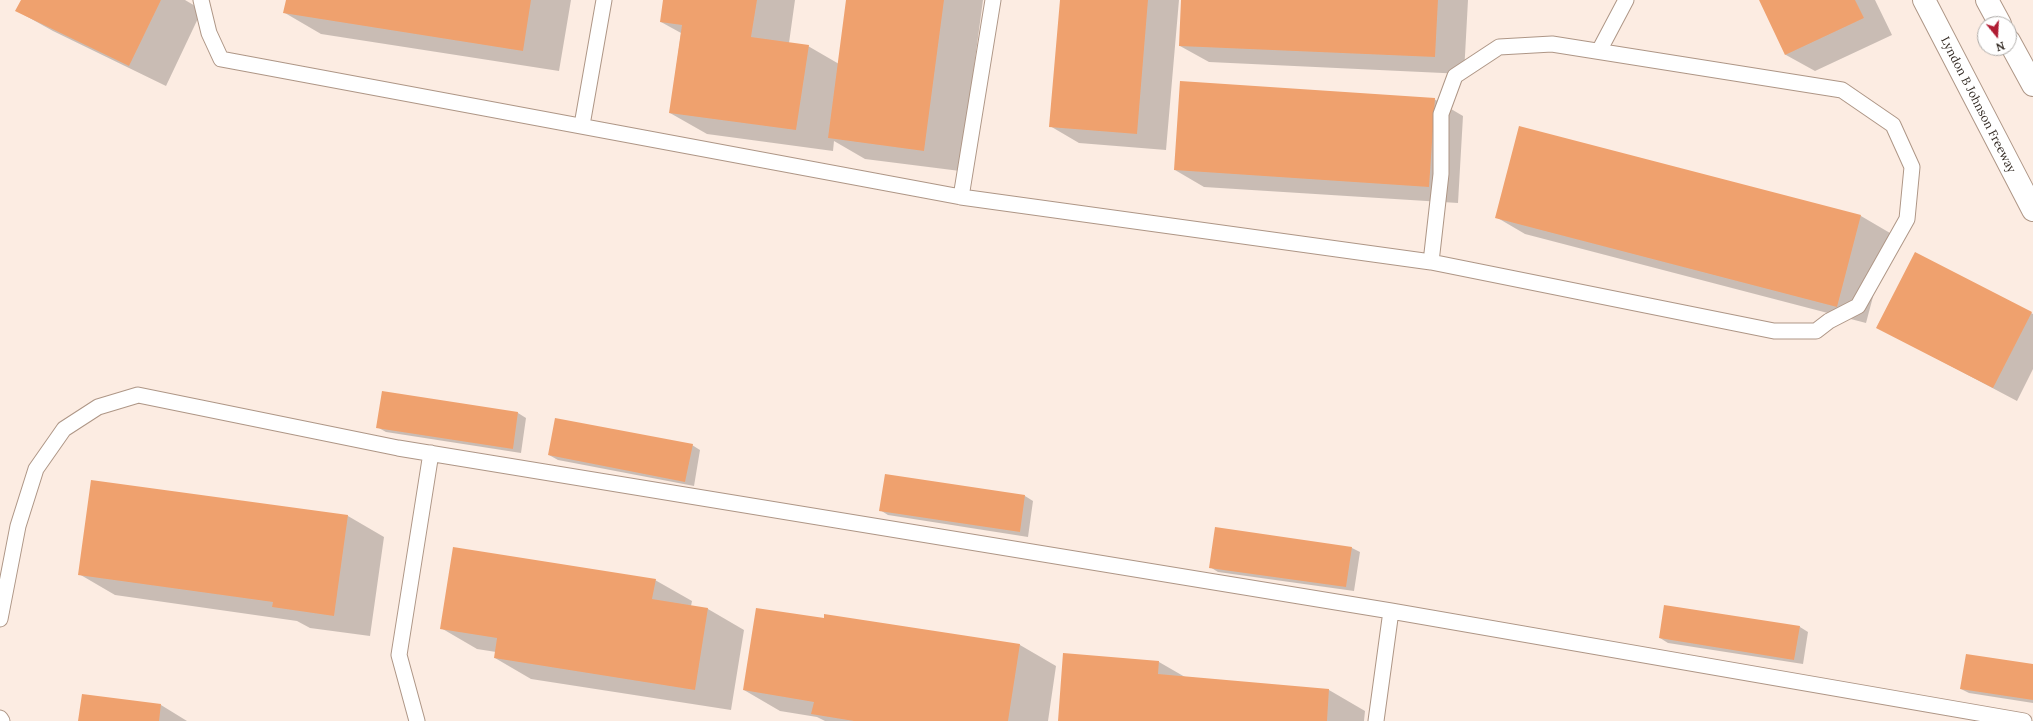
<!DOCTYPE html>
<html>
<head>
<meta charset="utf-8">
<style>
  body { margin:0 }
  #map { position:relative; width:2033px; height:721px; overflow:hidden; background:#fcece2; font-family:Lora,serif }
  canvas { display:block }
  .north { position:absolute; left:1977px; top:16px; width:40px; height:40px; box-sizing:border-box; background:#fff; border:1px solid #adaaa7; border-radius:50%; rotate:162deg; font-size:11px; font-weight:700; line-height:16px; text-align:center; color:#332a23 }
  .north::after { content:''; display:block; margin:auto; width:14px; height:18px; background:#b01c33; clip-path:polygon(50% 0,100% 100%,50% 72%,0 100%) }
</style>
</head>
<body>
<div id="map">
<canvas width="2033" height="721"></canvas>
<div class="north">N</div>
</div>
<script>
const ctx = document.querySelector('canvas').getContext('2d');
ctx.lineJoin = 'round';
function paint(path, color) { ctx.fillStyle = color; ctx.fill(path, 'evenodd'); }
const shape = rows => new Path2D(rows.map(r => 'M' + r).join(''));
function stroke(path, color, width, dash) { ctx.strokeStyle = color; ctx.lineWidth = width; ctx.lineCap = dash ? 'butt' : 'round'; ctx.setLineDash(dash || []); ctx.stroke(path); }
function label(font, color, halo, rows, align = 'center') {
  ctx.font = font + ' Lora,serif'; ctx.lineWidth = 3; ctx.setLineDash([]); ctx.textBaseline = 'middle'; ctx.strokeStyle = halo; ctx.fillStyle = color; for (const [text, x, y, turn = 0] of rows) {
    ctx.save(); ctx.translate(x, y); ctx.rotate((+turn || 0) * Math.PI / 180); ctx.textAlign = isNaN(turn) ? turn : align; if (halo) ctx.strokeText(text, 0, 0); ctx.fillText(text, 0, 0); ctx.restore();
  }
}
const shadow = shape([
  [22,0,185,0,202,10,166,86,53,31,17,11],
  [287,0,571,0,559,71,321,34,285,13],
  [664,0,795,0,789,43,808,46,839,64,847,0,983,0,960,171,865,159,834,141,833,151,707,134,670,113,681,33,661,22],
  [1061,0,1179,0,1166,150,1079,143,1050,126],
  [1182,0,1468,0,1464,74,1209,62,1180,46],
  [1760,0,1875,0,1892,35,1815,71,1786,55],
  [1434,99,1463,116,1458,203,1204,187,1175,170],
  [1520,127,1861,216,1890,233,1866,323,1525,234,1496,217],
  [1915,254,2033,314,2033,369,2017,401,1877,327],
  [383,392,518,413,526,418,521,453,386,432,377,427],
  [692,445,700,450,694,486,558,460,549,455],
  [886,475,1025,496,1033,501,1028,537,888,515,880,510],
  [92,481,348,516,384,537,370,636,310,628,297,621,115,595,79,574],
  [1352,548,1360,552,1354,591,1218,572,1210,567],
  [655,580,692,601,691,606,708,609,744,630,731,710,531,679,495,658,496,652,477,649,441,628],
  [1665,606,1800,627,1808,632,1803,664,1668,643,1660,638],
  [825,615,1020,645,1056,666,1048,721,825,721,817,717,780,711,744,690,824,619],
  [1159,662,1185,677,1329,690,1365,711,1364,721,1059,721],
  [2033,665,2033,703,1969,693,1961,689],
  [161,705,187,721,79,721]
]);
const building = shape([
  [21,0,161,0,129,66,15,11],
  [286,0,531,0,523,51,283,13],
  [663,0,757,0,751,37,809,45,796,130,669,113,682,25,660,22],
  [846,0,944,0,924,151,828,138],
  [1060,0,1148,0,1137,134,1049,127],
  [1181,0,1438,0,1435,57,1179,46],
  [1759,0,1855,0,1864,18,1785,55],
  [1180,81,1435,98,1429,187,1174,170],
  [1519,126,1861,215,1837,307,1495,218],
  [1915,252,2032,312,1993,388,1876,328],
  [382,391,518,412,513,449,376,428],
  [555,418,693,444,685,482,548,455],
  [885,474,1025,495,1020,532,879,511],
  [91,480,348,515,334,616,272,607,273,602,78,575],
  [1215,527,1352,547,1346,587,1209,568],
  [453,547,656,579,652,599,708,608,695,690,494,658,497,638,440,629],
  [1664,605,1800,626,1794,660,1659,638],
  [756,608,824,618,824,614,1020,644,1008,721,854,721,811,714,814,702,743,690],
  [1063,653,1159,661,1158,674,1329,689,1327,721,1058,721],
  [1966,654,2033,664,2033,700,1960,689],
  [82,694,161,704,159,721,78,721]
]);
const lane = shape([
  [201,0,209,33,221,59,961,197,1431,262],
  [1552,44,1842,90,1893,125,1912,167,1907,219,1858,306,1829,321,1816,331,1774,331,1431,262,1441,174,1441,114,1455,76,1499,47,1552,44],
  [1599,51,1626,0],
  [582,125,604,0],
  [961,197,993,0],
  [0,619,18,526,36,469,64,429,98,407,138,395,398,448,1391,611,2024,721],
  [0,718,2,721],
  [417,721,399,655,431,453],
  [1376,721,1391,611]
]);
const secondary = shape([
  [1924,0,2033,210]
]);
const highway = shape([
  [1987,0,2000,24],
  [2009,41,2033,85]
]);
const streetNames = [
  ["Lyndon B Johnson Freeway",1978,105,63]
];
paint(shadow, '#0003');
paint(building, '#efa16e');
stroke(lane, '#ae9686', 17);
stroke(secondary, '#ae9686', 24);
stroke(highway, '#ae9686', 24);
stroke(lane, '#fff', 15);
stroke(secondary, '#fff', 22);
stroke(highway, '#fff', 22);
label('12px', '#332a23', '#fff', streetNames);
</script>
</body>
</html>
